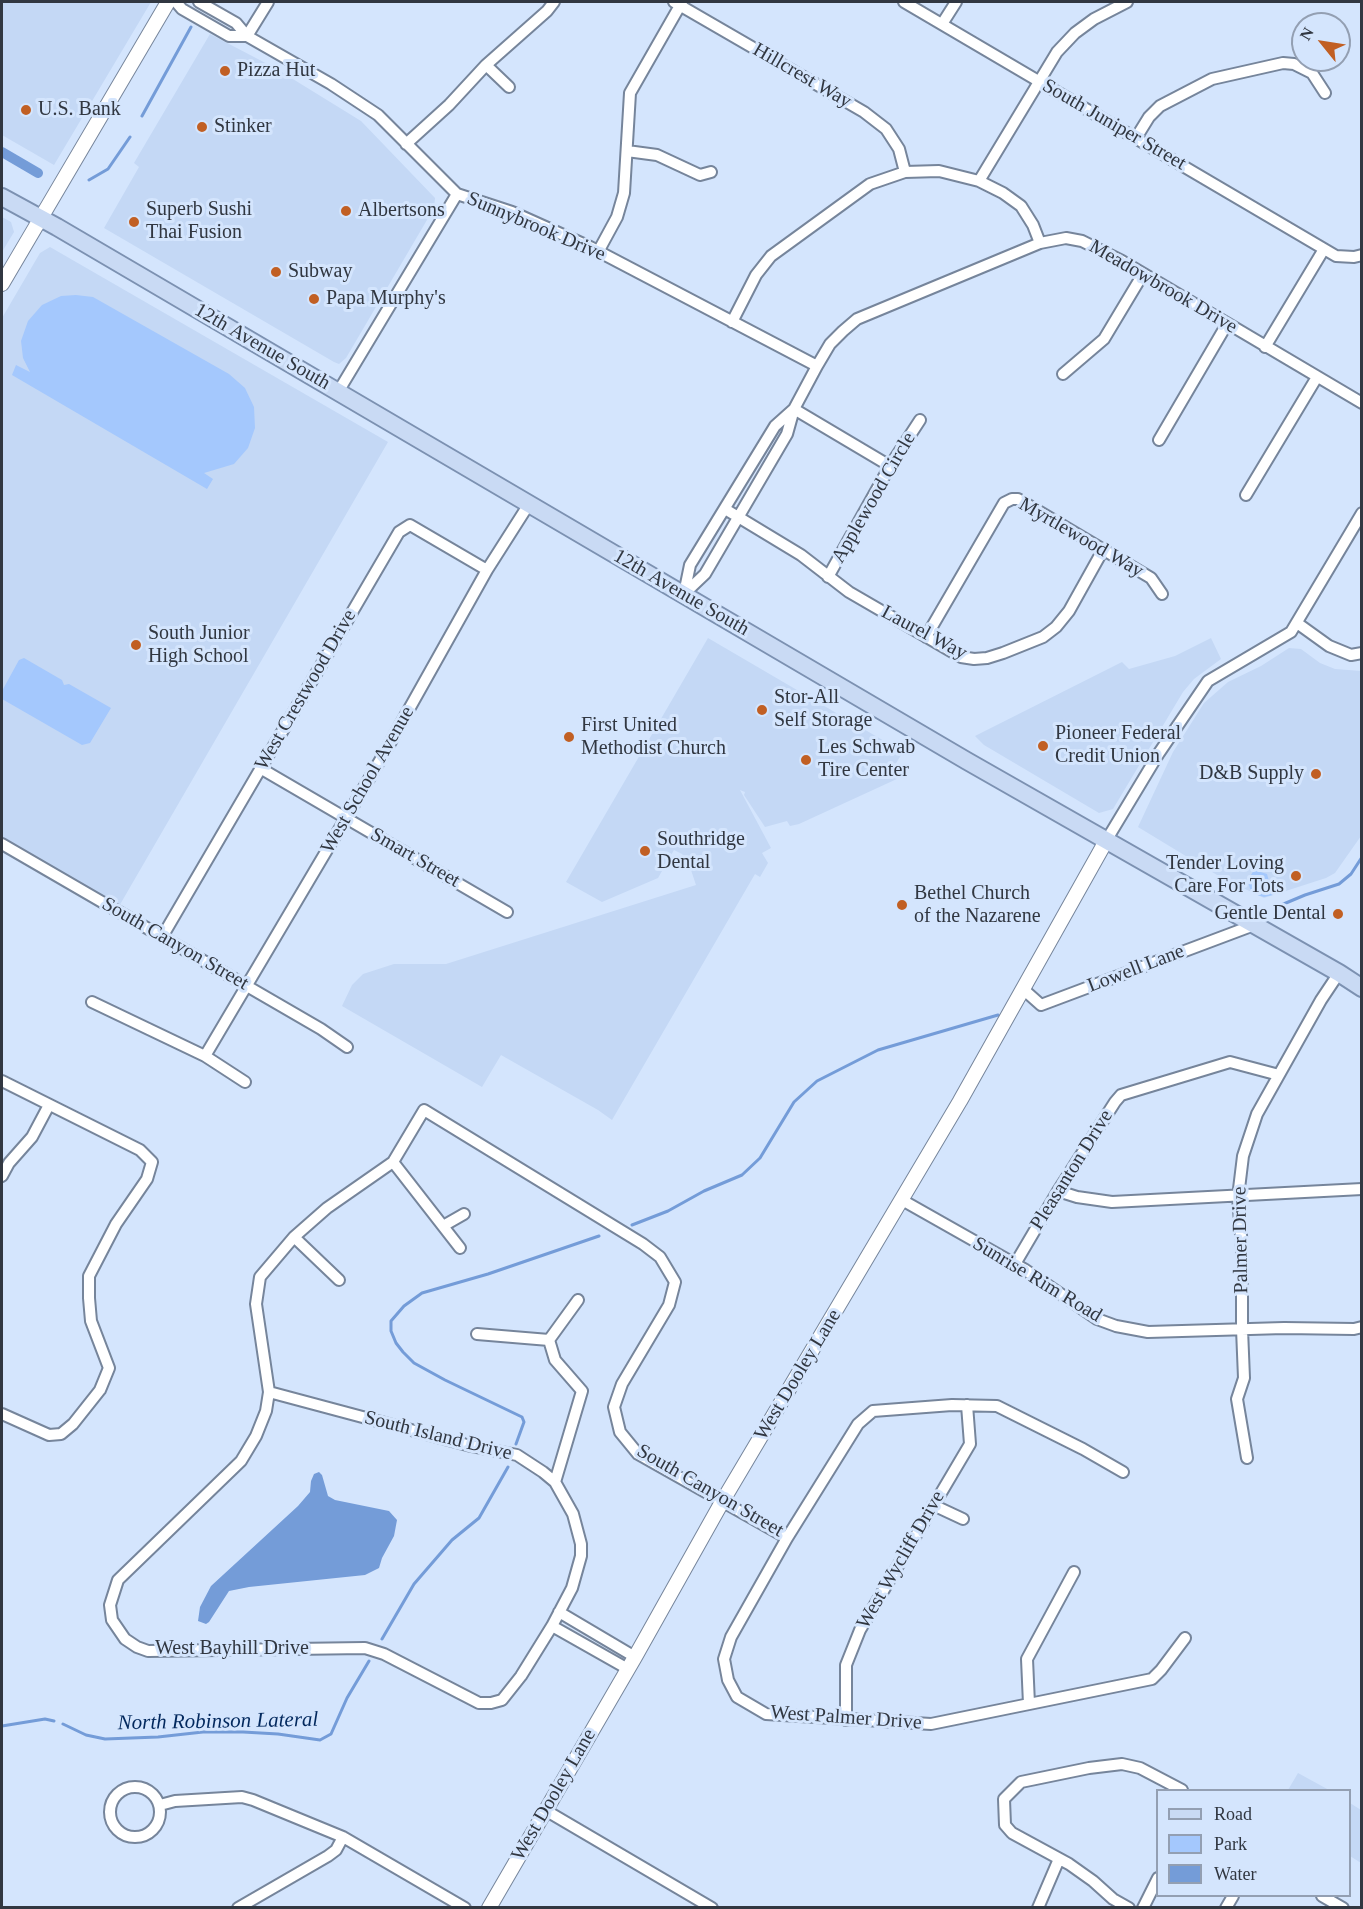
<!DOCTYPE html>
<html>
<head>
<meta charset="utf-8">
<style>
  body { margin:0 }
  #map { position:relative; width:1363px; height:1909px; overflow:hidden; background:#d4e5fd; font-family:Georgia,serif }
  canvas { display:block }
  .frame { position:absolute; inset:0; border:3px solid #313741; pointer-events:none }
  .legend { position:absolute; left:1156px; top:1789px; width:195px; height:108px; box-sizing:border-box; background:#d4e5fd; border:2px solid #939fb2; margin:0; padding:8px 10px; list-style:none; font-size:18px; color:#313741 }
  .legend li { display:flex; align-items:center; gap:12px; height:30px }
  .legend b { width:30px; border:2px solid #939fb2 }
  .north { position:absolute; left:1291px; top:12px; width:60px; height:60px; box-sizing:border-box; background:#d4e5fd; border:2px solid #939fb2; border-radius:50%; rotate:300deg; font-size:16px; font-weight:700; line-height:24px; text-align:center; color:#313741 }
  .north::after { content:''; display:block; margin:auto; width:21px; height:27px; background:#c15f23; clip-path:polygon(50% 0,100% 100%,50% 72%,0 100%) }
</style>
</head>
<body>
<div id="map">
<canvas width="1363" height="1909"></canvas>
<div class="frame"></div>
<ul class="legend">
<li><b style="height:8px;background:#c9daf4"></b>Road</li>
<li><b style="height:16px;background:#a4c8fd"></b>Park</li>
<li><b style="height:16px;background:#749cd8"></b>Water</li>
</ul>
<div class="north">N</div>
</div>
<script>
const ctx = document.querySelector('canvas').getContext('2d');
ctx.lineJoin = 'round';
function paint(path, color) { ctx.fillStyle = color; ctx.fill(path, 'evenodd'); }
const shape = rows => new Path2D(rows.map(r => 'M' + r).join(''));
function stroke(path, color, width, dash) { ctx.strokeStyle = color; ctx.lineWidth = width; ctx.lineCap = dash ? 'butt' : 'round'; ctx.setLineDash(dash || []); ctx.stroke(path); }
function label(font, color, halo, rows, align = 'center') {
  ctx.font = font + ' Georgia,serif'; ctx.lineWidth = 6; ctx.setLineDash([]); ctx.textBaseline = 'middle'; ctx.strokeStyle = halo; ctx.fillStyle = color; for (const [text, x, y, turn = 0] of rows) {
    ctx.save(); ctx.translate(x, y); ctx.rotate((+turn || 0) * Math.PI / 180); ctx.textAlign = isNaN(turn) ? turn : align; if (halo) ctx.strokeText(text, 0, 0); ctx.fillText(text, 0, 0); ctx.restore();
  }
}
const built = shape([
  [2,2,151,2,54,165,2,135],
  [210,34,275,68,361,121,435,198,434,208,346,358,339,364,334,362,104,228,139,167,134,163],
  [2,217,11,222,14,232,2,252],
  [50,247,388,442,118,908,2,841,2,318,40,253],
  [708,638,903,752,893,768,899,778,799,824,790,826,787,821,765,827,744,795,745,792,740,790,771,848,762,853,768,863,760,877,755,874,612,1120,598,1110,501,1055,482,1087,342,1006,352,985,363,974,394,964,446,964,696,885,688,861,682,854,674,850,658,878,602,902,566,882],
  [1211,638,1221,659,1194,679,1183,692,1113,809,1099,813,984,745,975,736,1122,662,1129,669,1175,656],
  [1289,648,1301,649,1320,663,1335,669,1361,671,1361,836,1335,873,1326,878,1264,898,1222,878,1138,827,1173,752,1204,703,1228,682,1261,666],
  [1298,1773,1329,1790,1288,1790],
  [1350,1803,1361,1810,1361,1863,1350,1856]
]);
const green = shape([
  [76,295,93,297,229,374,245,388,254,407,255,428,248,448,234,464,204,473,213,479,207,489,12,375,16,365,30,372,23,358,21,341,28,321,42,305,61,296],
  [24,658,62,680,64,685,69,684,111,708,90,743,82,745,2,699,2,691,19,660],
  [1254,870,1267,874,1273,895,1264,897,1251,893,1248,880]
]);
const water = shape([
  [319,1472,322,1475,328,1496,335,1500,389,1511,397,1520,394,1536,382,1558,379,1568,365,1575,249,1587,229,1591,209,1622,206,1624,198,1621,200,1607,211,1586,298,1506,310,1492,311,1481,314,1474]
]);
const stream = shape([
  [142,116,191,27],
  [89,180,108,169,130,137],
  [1274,908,1305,895,1339,884,1351,874,1362,857],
  [632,1225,668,1211,704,1191,742,1175,760,1158,794,1102,817,1081,878,1050,998,1015],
  [516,1444,524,1422,522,1417,445,1380,414,1363,403,1352,396,1343,391,1331,391,1321,404,1306,422,1293,488,1274,599,1236],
  [382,1639,414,1584,452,1540,479,1518,508,1467],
  [63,1724,86,1735,105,1739,158,1737,203,1732,243,1732,278,1734,320,1740,331,1734,347,1698,369,1661],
  [2,1726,45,1719,54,1721]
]);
const canal = shape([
  [2,152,38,173]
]);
const street = shape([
  [176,2,182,9,229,36,247,36],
  [199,2,236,23,247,36,331,84,378,115,457,194,512,212,590,247,817,366],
  [674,2,864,112,886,129,899,149,905,172],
  [904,2,1336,256,1354,257,1362,255],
  [942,24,956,2],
  [247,36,268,2],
  [486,65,509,87],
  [1136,138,1149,117,1160,106,1212,79,1283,63,1294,64,1312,73,1325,93],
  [406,144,449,105,486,65,547,11,554,2],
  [627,151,657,155,700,175,711,172],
  [979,181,1057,52,1075,33,1094,19,1127,2],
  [598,252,617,217,624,193,630,93,682,2],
  [732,322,756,275,771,256,870,184,905,172,939,171,979,181,1003,193,1021,206,1033,225,1040,243],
  [1265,347,1324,249],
  [1063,374,1104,339,1143,274],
  [338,392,457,194],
  [794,409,890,466],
  [1159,440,1227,324],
  [1246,495,1317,377],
  [725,509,801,555,849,592,961,657,974,659,987,658,1003,653,1043,637,1056,627,1069,611,1103,550],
  [828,577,890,466,920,420],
  [684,594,705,574,787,434,794,409,817,366,830,344,843,331,857,319,1040,243,1066,238,1082,241,1122,261,1362,403],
  [684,594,690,565,775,426,794,409],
  [1297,623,1329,646,1351,655,1362,653],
  [926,637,1004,503,1012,499,1018,499,1151,578,1162,594],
  [260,768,507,912],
  [1106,841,1159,753,1208,681,1291,632,1362,513],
  [2,844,321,1029,347,1047],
  [162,937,399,532,410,525,487,570],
  [1023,989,1041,1005,1254,925],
  [92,1002,205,1056,245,1082],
  [205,1056,385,752,487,570,529,504],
  [2,1081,140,1150,152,1162,147,1179,116,1224,89,1276,89,1298,91,1321,109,1368,100,1390,73,1424,61,1434,49,1435,2,1414],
  [393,1162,460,1248],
  [2,1176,9,1163,32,1137,49,1105],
  [1058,1191,1077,1197,1112,1202,1362,1189],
  [902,1200,1024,1269,1097,1319,1116,1326,1148,1332,1284,1328,1354,1329,1362,1327],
  [443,1226,464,1214],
  [294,1237,339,1280],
  [1015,1264,1058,1191,1115,1102,1121,1095,1230,1062,1279,1075],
  [477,1334,549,1340],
  [269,1392,471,1446,517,1455,543,1472,555,1482,573,1514,581,1544,581,1556,572,1588,552,1626,521,1676,502,1700,491,1703,479,1703,384,1654,365,1648,148,1651,137,1647,125,1639,112,1620,110,1605,118,1580,241,1461,256,1436,266,1411,269,1392,256,1304,260,1277,294,1237,327,1208,393,1162,424,1110,643,1244,660,1257,675,1282,669,1305,622,1384,614,1407,620,1432,638,1454,787,1538,858,1424,873,1411,952,1405,997,1406,1083,1449,1123,1472],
  [1247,1458,1237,1399,1244,1378,1242,1329,1242,1248,1238,1197,1243,1156,1257,1114,1321,1000,1339,973],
  [555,1482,582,1391,555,1360,549,1340,578,1300],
  [933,1505,963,1519],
  [787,1538,731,1637,724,1659,728,1680,737,1697,766,1714,931,1724,1152,1679,1161,1670,1185,1638],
  [559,1612,635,1657],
  [552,1626,628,1669],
  [1029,1704,1027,1659,1074,1572],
  [846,1720,846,1665,860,1630,970,1444,967,1405],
  '110 1812a25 25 0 1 1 50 0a25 25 0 1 1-50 0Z',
  [160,1805,175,1801,242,1797,253,1800,343,1837],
  [545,1810,712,1908],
  [1322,1896,1343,1908],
  [238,1908,328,1856,336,1850,343,1837,465,1908],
  [1038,1908,1059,1859],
  [1129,1908,1113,1899,1093,1881,1069,1864,1012,1833,1005,1825,1004,1799,1021,1782,1089,1768,1122,1764,1140,1768,1182,1790],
  [1143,1908,1158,1878],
  [1226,1908,1233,1896]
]);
const secondary = shape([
  [2,284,168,2],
  [489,1908,635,1657,722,1502,960,1101,1106,841]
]);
const primary = shape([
  [2,197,57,227,967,761,1339,973,1362,988]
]);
const markers = [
  [225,71,6,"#c15f23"],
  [26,110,6,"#c15f23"],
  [202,127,6,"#c15f23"],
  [346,211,6,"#c15f23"],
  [134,222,6,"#c15f23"],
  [276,272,6,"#c15f23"],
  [314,299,6,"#c15f23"],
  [136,645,6,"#c15f23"],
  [762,710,6,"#c15f23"],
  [569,737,6,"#c15f23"],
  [1043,746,6,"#c15f23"],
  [806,760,6,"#c15f23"],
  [1316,774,6,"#c15f23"],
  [645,851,6,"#c15f23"],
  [1296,876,6,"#c15f23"],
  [902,905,6,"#c15f23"],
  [1338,914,6,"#c15f23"]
];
const poiNames = [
  ["Pizza Hut",237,71],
  ["U.S. Bank",38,110],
  ["Stinker",214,127],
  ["Superb Sushi",146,210],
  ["Thai Fusion",146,233],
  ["Albertsons",358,211],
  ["Subway",288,272],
  ["Papa Murphy's",326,299],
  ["South Junior",148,634],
  ["High School",148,657],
  ["Stor-All",774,698],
  ["Self Storage",774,721],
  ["First United",581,726],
  ["Methodist Church",581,749],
  ["Pioneer Federal",1055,734],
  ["Credit Union",1055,757],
  ["Les Schwab",818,748],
  ["Tire Center",818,771],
  ["D&B Supply",1304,774,"right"],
  ["Southridge",657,840],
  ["Dental",657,863],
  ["Tender Loving",1284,864,"right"],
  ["Care For Tots",1284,887,"right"],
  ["Bethel Church",914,894],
  ["of the Nazarene",914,917],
  ["Gentle Dental",1326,914,"right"]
];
const streetNames = [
  ["Hillcrest Way",802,76,30],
  ["South Juniper Street",1114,125,30],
  ["Sunnybrook Drive",536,227,23],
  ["Meadowbrook Drive",1163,287,30],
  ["12th Avenue South",262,347,30],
  ["Applewood Circle",874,498,-60],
  ["Myrtlewood Way",1081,538,30],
  ["12th Avenue South",681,593,30],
  ["Laurel Way",924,633,28],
  ["West Crestwood Drive",306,690,-60],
  ["West School Avenue",368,780,-60],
  ["Smart Street",415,858,30],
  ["South Canyon Street",175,944,30],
  ["Lowell Lane",1136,969,-21],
  ["Pleasanton Drive",1072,1170,-58],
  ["Palmer Drive",1241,1240,-91],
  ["Sunrise Rim Road",1037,1280,31],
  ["West Dooley Lane",798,1375,-59],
  ["South Island Drive",438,1436,14],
  ["South Canyon Street",710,1491,30],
  ["West Wycliff Drive",901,1560,-60],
  ["West Bayhill Drive",232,1649],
  ["West Palmer Drive",846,1718,4],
  ["West Dooley Lane",554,1795,-60]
];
const waterNames = [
  ["North Robinson Lateral",218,1722,-1]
];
paint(built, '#c4d8f5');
paint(green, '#a4c8fd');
paint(water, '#749cd8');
stroke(stream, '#749cd8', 3);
stroke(canal, '#749cd8', 10);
stroke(street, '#76859b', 14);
stroke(secondary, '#76859b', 16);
stroke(primary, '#7c91b1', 20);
stroke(street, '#fff', 10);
stroke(secondary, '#fff', 14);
stroke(primary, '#c9daf4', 16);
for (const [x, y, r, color] of markers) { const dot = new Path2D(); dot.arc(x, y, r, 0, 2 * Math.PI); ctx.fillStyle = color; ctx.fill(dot); stroke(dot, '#d4e5fd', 2); }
label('20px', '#313741', '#d4e5fd', poiNames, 'left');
label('20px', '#313741', '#d4e5fd', streetNames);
label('italic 21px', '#02285d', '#d4e5fd', waterNames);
</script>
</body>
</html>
